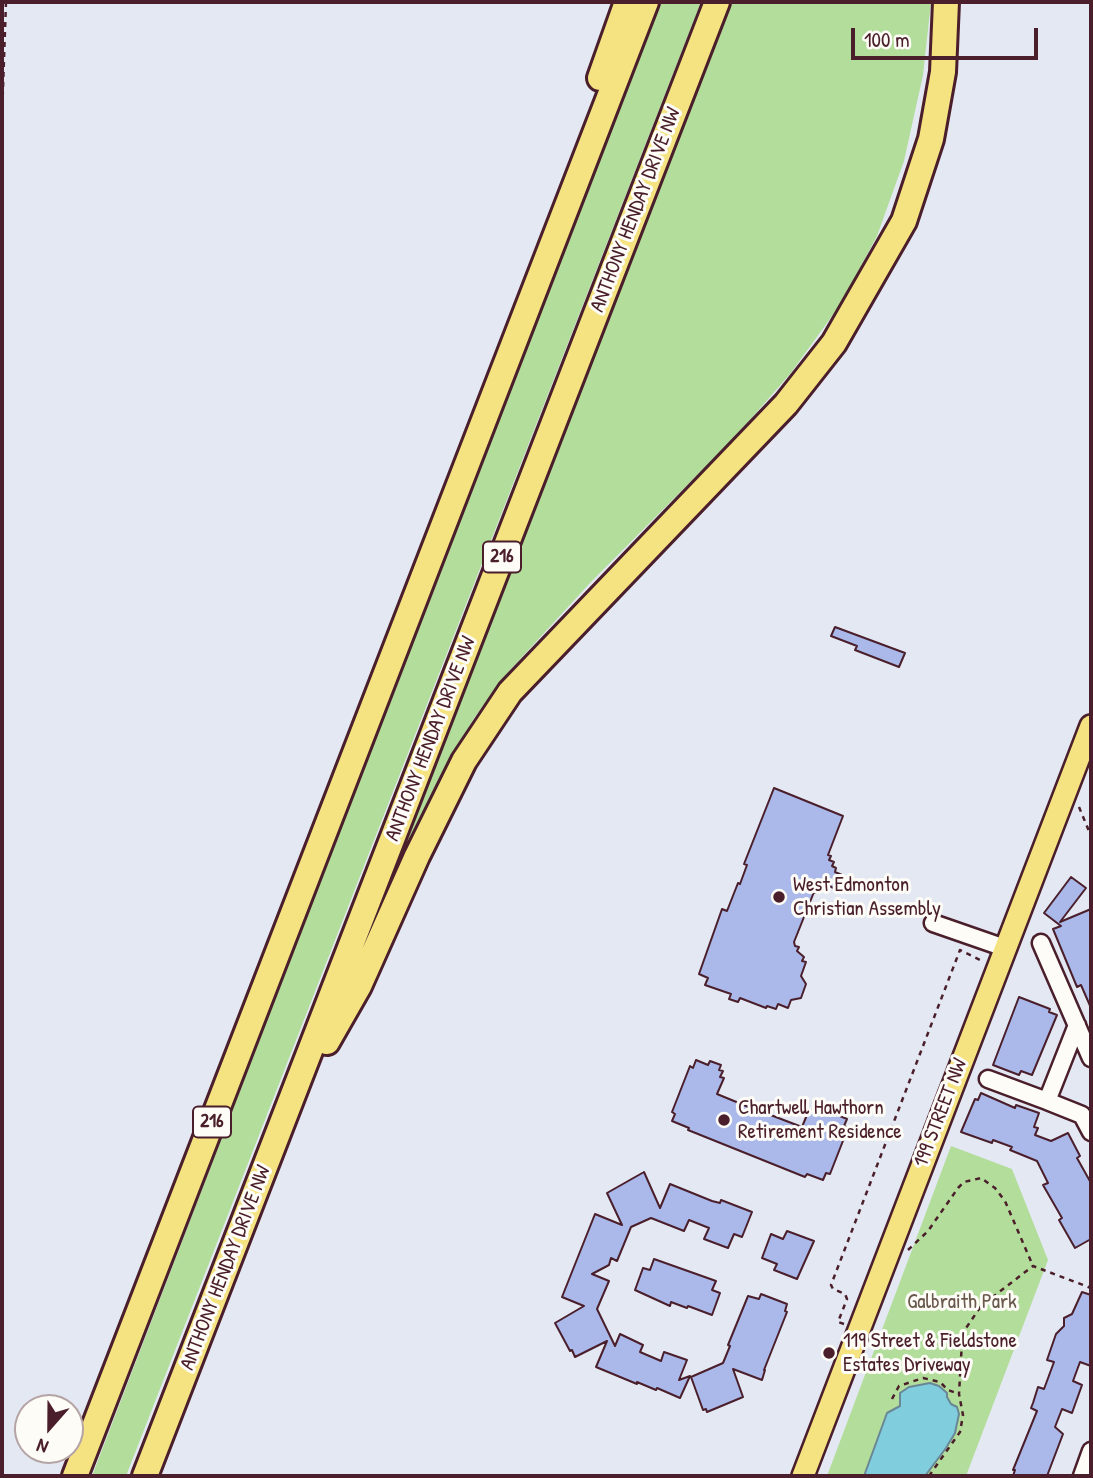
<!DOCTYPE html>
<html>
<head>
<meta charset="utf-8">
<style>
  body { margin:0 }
  #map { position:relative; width:1093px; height:1478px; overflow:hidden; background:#e4e8f3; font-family:"Patrick Hand",sans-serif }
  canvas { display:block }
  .frame { position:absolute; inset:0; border:4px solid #4a1f2b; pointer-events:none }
  .north { position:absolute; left:14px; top:1394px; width:70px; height:70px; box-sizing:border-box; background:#fdfcf7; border:2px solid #b5a4a5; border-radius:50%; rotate:201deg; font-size:19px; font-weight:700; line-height:28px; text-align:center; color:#4a1f2b }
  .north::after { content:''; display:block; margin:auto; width:24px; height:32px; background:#4a1f2b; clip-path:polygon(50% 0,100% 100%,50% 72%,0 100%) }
  .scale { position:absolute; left:851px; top:28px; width:187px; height:32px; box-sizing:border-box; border:4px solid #4a1f2b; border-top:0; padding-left:9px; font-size:21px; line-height:24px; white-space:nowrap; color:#4a1f2b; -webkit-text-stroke:5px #fdfcf7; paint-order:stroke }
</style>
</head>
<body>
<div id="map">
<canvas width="1093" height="1478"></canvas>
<div class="frame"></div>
<div class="north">N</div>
<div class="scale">100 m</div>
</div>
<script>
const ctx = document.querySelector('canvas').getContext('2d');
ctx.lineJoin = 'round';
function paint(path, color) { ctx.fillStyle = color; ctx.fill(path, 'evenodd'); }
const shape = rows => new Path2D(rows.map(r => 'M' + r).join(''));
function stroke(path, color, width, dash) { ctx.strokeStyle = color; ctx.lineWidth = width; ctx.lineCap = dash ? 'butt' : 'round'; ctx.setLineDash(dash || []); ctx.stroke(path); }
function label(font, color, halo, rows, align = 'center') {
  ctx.font = font + ' "Patrick Hand",sans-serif'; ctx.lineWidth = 6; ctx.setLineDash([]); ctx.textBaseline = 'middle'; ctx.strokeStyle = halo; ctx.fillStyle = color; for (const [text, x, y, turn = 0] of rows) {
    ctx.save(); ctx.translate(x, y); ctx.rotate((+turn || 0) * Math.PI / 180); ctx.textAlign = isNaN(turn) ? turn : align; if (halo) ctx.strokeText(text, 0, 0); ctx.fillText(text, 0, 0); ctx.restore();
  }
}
const green = shape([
  [658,2,701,2,126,1476,92,1476],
  [729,2,931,2,923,75,904,161,877,236,840,305,790,374,734,438,590,583,511,669,474,718,429,799,394,875,390,874],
  [951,1146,1012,1169,1048,1260,966,1476,925,1476,946,1448,958,1425,947,1397,930,1383,909,1387,900,1406,887,1413,864,1476,827,1476]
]);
const water = shape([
  [930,1383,939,1386,947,1393,947,1397,951,1404,957,1407,959,1414,955,1433,946,1448,925,1476,864,1476,887,1413,900,1406,900,1393,909,1387,930,1383]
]);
const building = shape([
  [835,627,905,653,899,667,855,650,857,646,831,636,835,627],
  [774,788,843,816,828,855,831,856,829,860,834,862,832,866,836,868,835,872,842,875,836,889,829,886,828,890,824,888,822,891,818,890,817,893,814,892,794,942,795,946,799,947,797,951,804,957,802,961,806,962,801,976,806,984,801,998,791,1000,788,1008,778,1004,776,1009,767,1006,766,1008,740,998,738,1002,729,999,731,994,705,985,708,978,699,974,722,909,727,911,738,883,740,884,747,865,744,864,774,788],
  [1071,877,1086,888,1060,922,1091,909,1091,1008,1081,985,1077,987,1053,929,1061,926,1044,913,1071,877],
  [1019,997,1050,1009,1049,1012,1057,1015,1032,1075,1021,1071,1019,1075,993,1065,1019,997],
  [696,1060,708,1065,710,1061,721,1065,719,1070,723,1071,720,1077,724,1078,717,1094,751,1108,753,1103,770,1110,768,1114,802,1127,809,1110,812,1111,814,1106,818,1108,820,1104,836,1111,835,1114,847,1119,844,1126,848,1128,830,1174,826,1173,823,1180,807,1174,805,1177,688,1130,689,1128,672,1121,675,1114,672,1112,690,1066,693,1068,696,1060],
  [981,1093,1015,1108,1016,1105,1039,1113,1034,1127,1038,1128,1035,1135,1051,1141,1068,1133,1080,1156,1077,1158,1091,1183,1091,1239,1075,1248,1059,1220,1062,1218,1043,1185,1048,1183,1037,1161,1010,1150,1012,1147,993,1140,992,1143,961,1132,975,1099,978,1100,981,1093],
  [644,1172,660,1208,670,1184,712,1201,720,1203,721,1200,752,1212,742,1237,734,1234,728,1248,704,1239,709,1228,689,1220,684,1231,651,1218,631,1227,617,1261,611,1258,609,1265,592,1274,609,1281,597,1309,615,1346,620,1334,643,1345,640,1352,661,1361,664,1352,687,1360,679,1380,690,1376,680,1398,657,1388,656,1390,637,1382,637,1384,596,1367,607,1341,575,1357,572,1350,570,1351,555,1323,584,1306,562,1297,595,1214,622,1225,607,1193,644,1172],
  [787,1231,814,1241,797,1279,774,1270,777,1264,762,1258,771,1234,783,1239,787,1231],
  [654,1259,716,1281,712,1290,720,1293,712,1315,688,1306,687,1308,671,1302,670,1306,635,1290,643,1268,650,1270,654,1259],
  [1082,1292,1091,1295,1091,1366,1080,1362,1073,1381,1082,1385,1072,1413,1062,1409,1055,1427,1063,1434,1047,1476,1013,1476,1015,1470,1013,1470,1037,1411,1031,1408,1033,1403,1038,1387,1044,1389,1054,1362,1047,1360,1056,1334,1064,1326,1064,1318,1072,1314,1082,1292],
  [761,1294,787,1304,785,1311,787,1312,764,1370,765,1370,762,1380,733,1369,743,1397,707,1412,706,1409,703,1410,691,1377,723,1363,730,1346,728,1345,748,1296,759,1299,761,1294]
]);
const path = shape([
  [2,117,6,2],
  [1079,807,1091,836],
  [908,1250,928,1231,958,1188,964,1182,981,1178,995,1188,1005,1201,1033,1266],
  [844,1324,838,1322,847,1299,845,1294,833,1289,831,1285,960,950,984,962],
  [892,1399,899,1386,923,1378,940,1382,948,1390,959,1394],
  [929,1476,960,1432,963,1415,959,1394,962,1341,964,1331,981,1306,1033,1266,1091,1288]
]);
const minor = shape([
  [933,923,1005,948],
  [1041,943,1091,1058],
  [988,1079,1047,1101,1077,1025],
  [1047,1101,1082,1115,1091,1132],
  [1082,1476,1091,1451]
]);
const major = shape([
  [803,1476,1091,726]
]);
const highway = shape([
  [600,78,627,2],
  [327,1042,359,986,417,856,464,761,510,692,786,404,834,343,904,221,931,139,943,72,946,2],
  [75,1476,646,2],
  [145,1476,717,2]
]);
const markers = [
  [779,897,7,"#4a1f2b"],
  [724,1120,7,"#4a1f2b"],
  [829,1353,7,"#4a1f2b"]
];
const shields = [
  [502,557,38],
  [212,1122,38]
];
const shieldNames = [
  ["216",502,557],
  ["216",212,1122]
];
const streetNames = [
  ["ANTHONY HENDAY DRIVE NW",636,210,-69],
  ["ANTHONY HENDAY DRIVE NW",431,739,-69],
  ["199 STREET NW",941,1113,-69],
  ["ANTHONY HENDAY DRIVE NW",226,1268,-69]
];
const poiNames = [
  ["West Edmonton",793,885],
  ["Christian Assembly",793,909],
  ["Chartwell Hawthorn",738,1108],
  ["Retirement Residence",738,1132],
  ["119 Street & Fieldstone",843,1341],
  ["Estates Driveway",843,1365]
];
const parkNames = [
  ["Galbraith Park",962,1302]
];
paint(green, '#b3dd9a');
paint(water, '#7fcddd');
stroke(water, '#6a8796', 2);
paint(building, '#aab9e9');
stroke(building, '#4a1f2b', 2);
stroke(minor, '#4a1f2b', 21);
stroke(major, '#4a1f2b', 26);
stroke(highway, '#4a1f2b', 30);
stroke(path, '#4a1f2b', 2.5, [5, 5]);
stroke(minor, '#fdfcf7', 16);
stroke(major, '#f5e382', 21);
stroke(highway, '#f5e382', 24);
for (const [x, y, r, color] of markers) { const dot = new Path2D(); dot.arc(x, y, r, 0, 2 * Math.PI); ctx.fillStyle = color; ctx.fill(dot); stroke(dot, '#fdfcf7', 2.5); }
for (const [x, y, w] of shields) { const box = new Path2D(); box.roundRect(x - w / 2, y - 15.5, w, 31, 5); ctx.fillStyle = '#fdfcf7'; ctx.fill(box); stroke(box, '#4a1f2b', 2); }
label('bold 19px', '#4a1f2b', null, shieldNames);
label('21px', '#4a1f2b', '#fdfcf7', streetNames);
label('21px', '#4a1f2b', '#fdfcf7', poiNames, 'left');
label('21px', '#6a584c', '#fdfcf7', parkNames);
</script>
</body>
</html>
